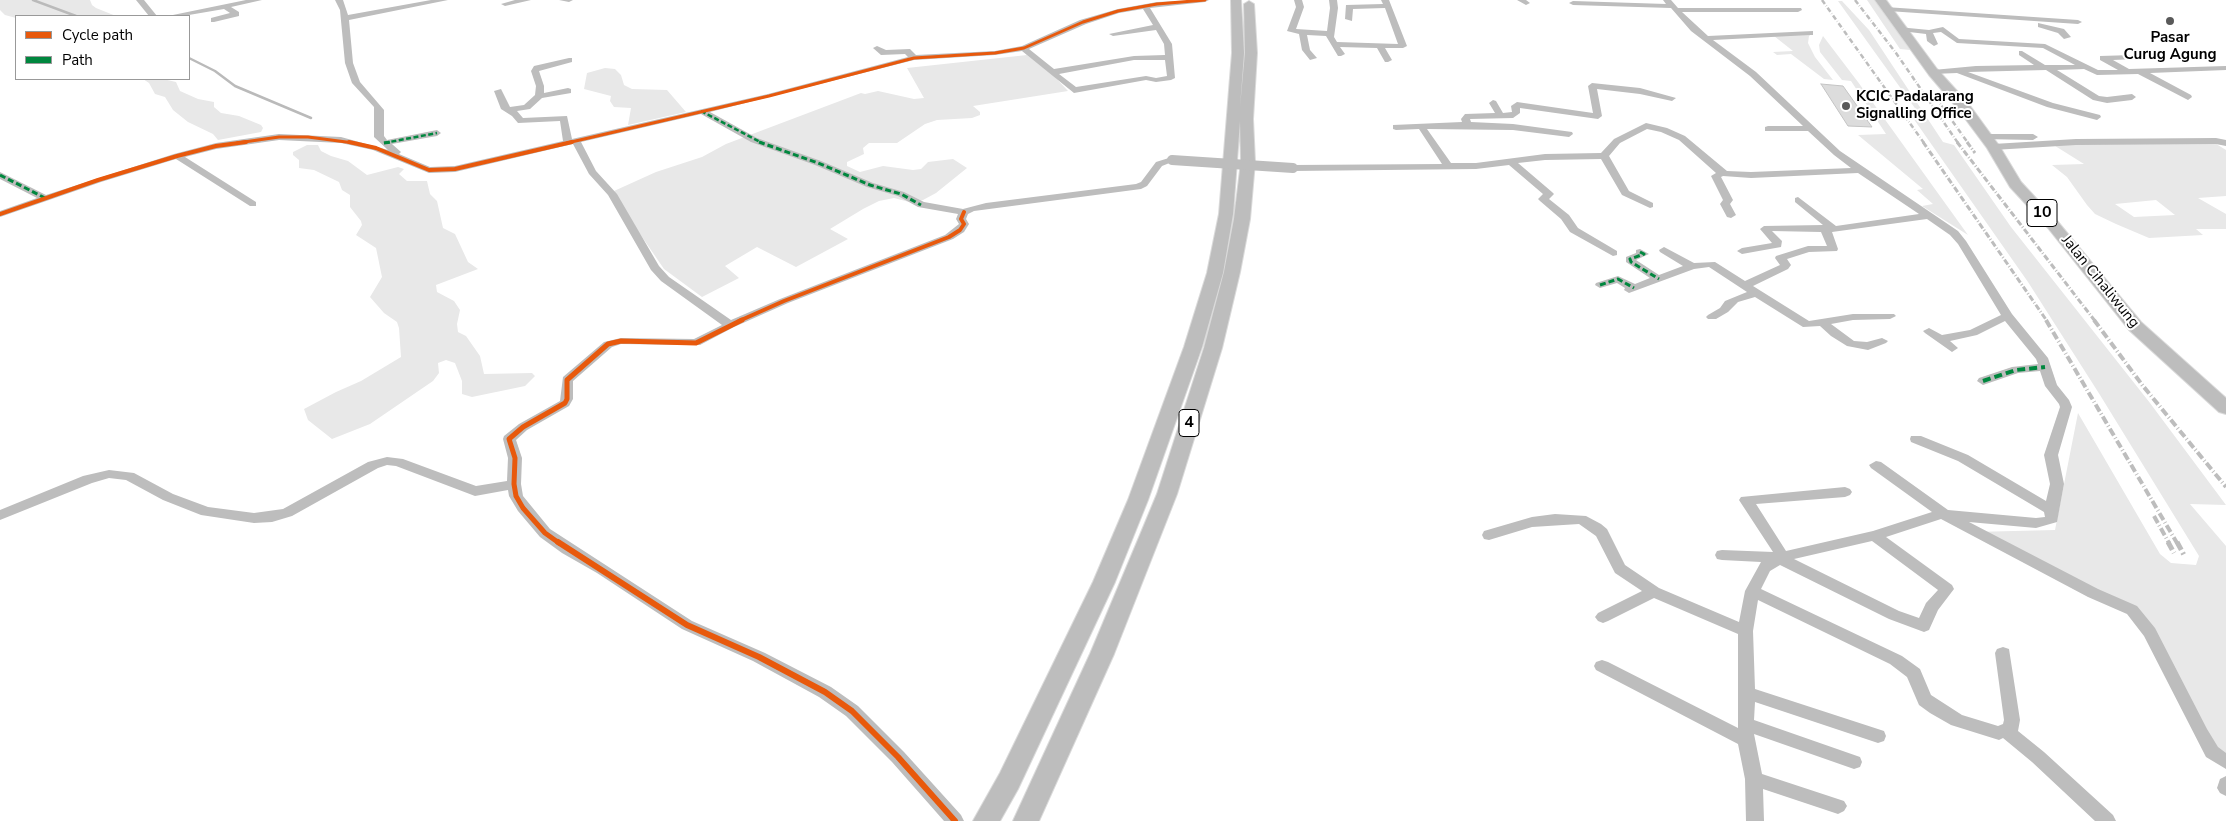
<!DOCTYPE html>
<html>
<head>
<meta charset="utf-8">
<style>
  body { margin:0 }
  #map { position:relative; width:2226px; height:821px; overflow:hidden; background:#fff; font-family:"Nunito Sans",sans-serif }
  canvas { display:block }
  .legend { position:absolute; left:15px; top:15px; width:175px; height:65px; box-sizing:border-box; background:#fff; border:1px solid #999; margin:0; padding:6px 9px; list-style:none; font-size:15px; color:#000 }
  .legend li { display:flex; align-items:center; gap:10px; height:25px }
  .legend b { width:25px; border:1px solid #999 }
</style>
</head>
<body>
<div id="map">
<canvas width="2226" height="821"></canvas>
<ul class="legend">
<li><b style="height:6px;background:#e8590c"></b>Cycle path</li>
<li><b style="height:6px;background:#00873e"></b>Path</li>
</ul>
</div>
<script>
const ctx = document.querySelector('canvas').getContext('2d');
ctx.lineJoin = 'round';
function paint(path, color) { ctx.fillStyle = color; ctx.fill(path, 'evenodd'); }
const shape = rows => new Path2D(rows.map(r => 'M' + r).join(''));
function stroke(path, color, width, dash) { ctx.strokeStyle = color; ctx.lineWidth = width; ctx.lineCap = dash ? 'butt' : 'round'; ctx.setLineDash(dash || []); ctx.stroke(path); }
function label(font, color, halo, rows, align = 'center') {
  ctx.font = font + ' "Nunito Sans",sans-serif'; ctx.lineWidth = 4; ctx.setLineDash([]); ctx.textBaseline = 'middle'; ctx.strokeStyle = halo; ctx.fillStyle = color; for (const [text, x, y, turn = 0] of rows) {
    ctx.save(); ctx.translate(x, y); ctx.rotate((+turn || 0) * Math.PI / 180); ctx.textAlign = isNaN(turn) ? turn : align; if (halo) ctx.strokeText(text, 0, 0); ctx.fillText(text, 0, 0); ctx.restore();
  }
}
const green = shape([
  [0,0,90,0,92,5,96,8,116,16,16,18,5,15,0,10],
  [1867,0,1876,0,1910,50,1900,49],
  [1838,1,1842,1,1869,30,1943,142,1954,145,2011,227,2150,403,2226,505,2190,504,2226,546,2226,758,2223,756,2130,608,1973,532,2055,530,2078,413,2160,554,2171,563,2196,565,2199,556,2100,395,2028,282,1913,118,1922,118],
  [1813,33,1809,36,1808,43,1815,57,1833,80,1824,79,1791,54,1777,55,1773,52,1793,51,1774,36],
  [1823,36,1858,82,1968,235,1922,206,1933,204,1917,190,1923,189,1858,135,1886,134,1851,81,1842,80,1820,52,1819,45],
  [1027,55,1054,76,1068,91,973,106,980,112,980,115,972,118,937,120,925,124,897,143,869,143,863,148,864,154,847,162,847,166,860,172,883,166,913,170,921,169,928,162,953,159,967,168,936,193,923,200,913,203,894,198,879,201,863,209,830,229,848,239,796,267,757,247,725,266,739,278,702,297,664,269,638,231,614,191,656,172,702,157,726,144,861,93,865,94,878,91,914,99,924,98,907,68],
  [605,68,615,69,621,75,624,85,632,89,667,90,686,112,628,125,631,108,614,107,610,101,611,96,584,89,587,73],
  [143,79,163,79,176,82,180,91,198,99,214,102,214,107,221,113,239,116,261,125,263,128,261,132,218,140,213,134,188,122,173,110,165,97,155,94,149,83],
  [2213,142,2226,150,2226,196,2198,198,2226,214,2226,229,2196,229,2203,235,2149,238,2116,224,2095,214,2087,205,2067,177,2052,165,2084,164,2052,144],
  [2156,200,2175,215,2134,217,2115,204],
  [307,145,318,145,321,151,331,156,348,161,367,175,398,167,404,169,399,174,407,181,427,181,430,194,437,201,443,228,455,234,468,262,478,269,436,285,437,292,454,301,460,310,457,324,458,332,466,336,480,356,484,374,532,373,535,376,525,386,472,397,462,394,462,381,455,363,446,360,438,363,439,373,433,381,370,424,332,439,308,420,304,409,336,392,361,381,401,357,399,328,397,322,384,313,370,297,382,277,376,248,356,235,362,225,361,221,350,207,350,195,342,190,339,182,314,170,299,168,299,160,293,155,293,152]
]);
const stream = shape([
  [33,0,76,16],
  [189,58,215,71,235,86,311,118]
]);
const building = shape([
  [1821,84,1843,86,1872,127,1848,126,1821,84]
]);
const minor = shape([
  [136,0,144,0,157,16,149,16,136,0],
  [246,0,262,0,231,7,239,12,239,16,214,22,211,22,211,18,230,13,224,9,183,16,168,16,246,0],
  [335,0,343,0,348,15,431,0,448,0,349,20,353,63,360,82,384,110,384,136,387,140,437,130,441,133,437,136,392,144,401,152,399,154,430,167,455,166,563,141,560,121,518,123,512,116,501,109,494,91,501,89,510,107,524,105,535,95,536,86,531,71,534,66,569,58,572,58,572,62,539,71,544,86,544,93,568,88,571,89,571,93,542,98,530,109,517,111,523,118,567,116,572,139,768,94,908,57,905,54,881,55,873,48,877,46,886,50,910,49,916,55,995,51,1022,46,1080,20,1118,9,1157,2,1209,0,1205,2,1150,8,1172,44,1175,78,1171,80,1156,82,1146,80,1074,93,1022,51,995,55,914,60,710,112,757,138,821,161,873,183,904,192,924,202,963,209,986,203,1136,184,1141,182,1156,162,1172,157,1177,160,1162,166,1147,186,1141,189,974,211,968,214,966,219,969,224,964,232,953,239,788,303,734,327,700,345,621,344,612,347,573,381,573,399,569,406,527,430,516,440,522,458,521,484,523,496,550,529,692,621,765,653,831,687,858,706,904,752,961,815,964,821,944,821,892,762,846,716,819,697,753,661,682,629,597,573,562,553,540,537,518,511,509,496,508,490,475,496,396,466,387,465,378,468,292,516,272,522,254,523,201,515,163,500,126,480,109,478,92,483,0,520,0,510,83,476,109,470,134,473,173,494,208,507,254,513,283,509,368,462,387,457,403,459,476,486,507,481,508,458,503,439,504,436,519,424,560,401,563,377,604,342,621,338,694,339,722,325,661,281,651,270,608,195,589,174,573,144,455,172,429,173,373,150,341,143,279,140,216,149,185,157,256,202,256,206,250,206,176,159,101,182,0,217,0,211,37,198,0,179,0,172,46,195,174,154,216,143,279,134,341,137,388,150,374,137,374,107,352,83,345,63,340,10,335,0],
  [1143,9,1153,25,1109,34,1113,36,1156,30,1164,44,1165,55,1134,56,1054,69,1029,49,1086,24,1119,13,1143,9],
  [1134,60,1165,60,1167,76,1156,78,1146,76,1076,87,1059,74,1134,60],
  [701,114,751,142,815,165,867,187,898,196,918,207,958,214,956,219,959,224,945,235,780,299,731,320,669,277,659,266,617,194,596,171,581,142,701,114],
  [515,0,531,0,505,6,501,4,515,0],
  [559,0,573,0,569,2,559,0],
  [1294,0,1302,0,1304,7,1296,29,1327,31,1330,8,1329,0,1337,0,1338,8,1334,37,1337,42,1398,44,1385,8,1353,9,1352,21,1345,19,1346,5,1383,4,1381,0,1389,0,1407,46,1403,48,1385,48,1392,60,1388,62,1385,62,1377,48,1340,47,1345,54,1341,56,1338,56,1326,36,1307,35,1310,50,1317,58,1310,60,1302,50,1299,34,1287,31,1296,7,1294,0],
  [1517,0,1526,0,1530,3,1526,5,1517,0],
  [1663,0,1671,0,1678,8,1801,8,1802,10,1798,12,1682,12,1708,36,1813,31,1813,35,1810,35,1713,40,1756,72,1840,151,1958,231,1966,241,2012,314,2048,358,2057,385,2069,400,2072,407,2058,455,2064,484,2057,522,2036,528,1969,522,2098,589,2137,606,2155,628,2207,729,2218,747,2226,753,2226,769,2206,757,2144,636,2127,614,2088,597,1941,519,1886,537,1952,585,1954,589,1938,610,1929,630,1924,632,1889,619,1780,565,1770,571,1761,589,1902,656,1920,669,1931,695,1962,715,1998,726,2003,724,2004,720,1995,653,1997,649,2003,647,2009,649,2020,720,2018,731,2044,752,2113,815,2116,821,2095,821,2032,762,2003,738,1999,740,1951,725,1930,713,1919,705,1907,677,1890,664,1758,600,1753,631,1755,689,1884,731,1886,736,1884,741,1878,743,1755,702,1754,720,1860,757,1862,762,1860,767,1854,769,1754,734,1762,774,1844,801,1847,806,1844,811,1838,814,1763,789,1764,821,1746,821,1745,779,1738,744,1596,670,1594,666,1596,662,1602,660,1608,662,1738,728,1738,634,1654,598,1608,621,1603,623,1598,621,1595,617,1598,613,1642,591,1615,573,1596,536,1579,524,1532,527,1489,540,1484,539,1482,535,1484,531,1532,517,1555,514,1586,516,1601,524,1607,529,1625,565,1659,588,1739,622,1745,591,1761,562,1722,560,1717,559,1715,555,1717,551,1722,550,1773,552,1739,500,1741,497,1845,487,1850,489,1852,492,1850,495,1845,497,1756,504,1786,551,1873,531,1932,512,1871,468,1869,465,1876,461,1881,462,1948,510,2036,518,2045,517,2044,512,1958,461,1911,442,1910,439,1911,436,1921,436,1968,455,2046,501,2050,484,2044,455,2060,407,2059,404,2045,386,2040,371,2018,373,1983,385,1977,381,1979,378,2012,367,2038,364,2036,359,2005,321,1977,335,1950,341,1958,348,1952,352,1925,333,1923,331,1929,328,1942,335,1970,330,2001,315,1958,244,1950,235,1927,219,1832,232,1838,249,1837,251,1809,252,1787,259,1791,265,1788,269,1753,286,1809,321,1853,314,1894,314,1896,316,1890,319,1853,320,1831,324,1854,341,1867,342,1882,338,1888,341,1886,343,1868,350,1847,346,1831,336,1820,326,1803,327,1755,297,1738,302,1728,312,1716,319,1708,319,1706,317,1708,315,1720,308,1725,301,1747,292,1709,267,1694,269,1629,293,1624,290,1625,288,1617,283,1600,288,1595,285,1596,283,1618,276,1635,284,1650,278,1626,262,1626,257,1636,253,1636,250,1640,249,1649,254,1636,260,1659,275,1683,266,1660,252,1659,250,1664,247,1694,263,1715,262,1745,281,1780,265,1775,258,1776,256,1808,246,1827,246,1821,232,1772,231,1782,241,1781,247,1742,254,1737,251,1742,248,1772,243,1760,229,1764,226,1823,225,1795,202,1795,198,1798,197,1836,226,1919,214,1858,173,1751,178,1723,176,1721,177,1733,200,1730,204,1736,215,1731,218,1727,217,1720,204,1723,200,1711,176,1716,173,1679,140,1661,132,1647,129,1620,143,1609,156,1629,191,1653,203,1653,207,1650,208,1622,195,1601,159,1545,160,1518,163,1552,192,1554,194,1549,199,1569,215,1578,228,1617,251,1617,255,1613,256,1570,232,1561,219,1540,201,1538,199,1543,194,1509,165,1476,169,1293,171,1288,168,1293,165,1442,164,1419,129,1396,130,1393,129,1393,125,1462,122,1461,119,1465,114,1495,113,1489,103,1493,100,1496,101,1503,113,1512,112,1511,106,1517,102,1593,113,1588,86,1592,83,1640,88,1676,98,1672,101,1640,94,1597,89,1602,116,1598,119,1520,108,1520,113,1513,118,1470,119,1471,122,1513,124,1572,132,1573,134,1569,137,1513,130,1427,129,1451,163,1476,163,1545,154,1601,153,1614,139,1646,123,1667,128,1685,136,1727,171,1751,172,1851,168,1834,155,1808,131,1765,131,1765,127,1768,126,1803,126,1750,76,1691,31,1671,8,1573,5,1569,3,1573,1,1666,4,1663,0],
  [1872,541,1938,590,1926,603,1919,618,1899,611,1794,559,1872,541],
  [1885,7,2078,20,2082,22,2078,24,1888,11,1884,9,1885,7],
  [2038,23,2064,29,2071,37,2064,39,2058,33,2038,27,2038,23],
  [1898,27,1929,30,1943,27,1959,39,2045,44,2098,70,2118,70,2100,60,2100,56,2133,55,2136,55,2136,59,2113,60,2129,69,2226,66,2226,70,2150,73,2191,95,2192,97,2188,100,2138,74,2097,75,2084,69,2057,70,2099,96,2107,97,2132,94,2136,97,2132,100,2107,103,2093,100,2046,70,1968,72,2053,103,2100,115,2101,117,2097,120,2047,107,1957,73,1933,74,1929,72,1933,70,1976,66,2034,65,2019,55,2019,51,2022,51,2045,65,2075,65,2043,48,1957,43,1941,32,1933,33,1938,44,1934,46,1927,41,1926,34,1901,31,1898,31,1898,27],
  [1985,134,2033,134,2038,137,2033,140,1982,139,1980,137,1985,134],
  [2216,138,2226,140,2226,146,2216,144,2076,145,1993,150,1988,147,1993,144,2076,139,2216,138],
  [2226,776,2226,796,2220,793,2217,788,2220,779,2226,776]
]);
const highway = shape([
  [1231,0,1241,0,1244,53,1240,107,1245,53,1244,4,1249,1,1254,4,1257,53,1253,119,1255,162,1250,219,1240,272,1222,348,1177,494,1114,654,1039,821,1013,821,1090,654,1140,535,1157,494,1204,348,1224,272,1234,219,1241,162,1240,121,1233,214,1223,273,1202,347,1148,500,1115,582,1018,789,1000,821,973,821,1000,773,1093,582,1128,500,1184,347,1207,273,1219,214,1232,53,1231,0],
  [1875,0,1886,0,1937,69,1968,103,2000,147,2021,182,2058,222,2141,322,2226,398,2226,414,2219,412,2129,330,2048,228,2010,187,1987,148,1958,109,1929,75,1875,0]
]);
const railFar3 = shape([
  [1822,0,1924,143],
  [1855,0,1896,53,1958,143],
  [1936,98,1968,143]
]);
const railFar2 = shape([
  [1923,142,2047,321],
  [1957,142,2095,321],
  [1967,142,1975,153]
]);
const railFar1 = shape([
  [2046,320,2177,543],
  [2094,320,2143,386,2226,487],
  [2154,516,2169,543]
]);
const rail = shape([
  [2168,542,2174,553],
  [2177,542,2184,555]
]);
const minorBridge = shape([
  [1172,160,1293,168]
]);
const quietFar2 = shape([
  [701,111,762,143],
  [384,143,437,133]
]);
const quietFar1 = shape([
  [759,142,818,163,870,185,901,194,921,205],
  [384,143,391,142],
  [0,175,45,198],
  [1640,252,1644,254,1630,259,1631,262,1659,279],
  [1600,285,1618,279,1634,288]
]);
const quiet = shape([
  [1983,381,2016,370,2045,367]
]);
const cyclewayFar3 = shape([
  [237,143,279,137,308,137,354,143],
  [567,143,769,96,914,58,995,53,1024,48,1083,22,1118,11,1157,4,1205,0]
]);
const cyclewayFar2 = shape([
  [349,142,376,148,429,170,455,169,572,142],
  [0,214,98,180,177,156,216,146,246,142],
  [739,321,784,301,949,237,960,230,964,224,961,219,964,212]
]);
const cyclewayFar1 = shape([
  [559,543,545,533,523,508,516,496,514,484,515,458,509,439,523,427,565,403,567,399,567,380,608,344,621,341,696,343,742,320]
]);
const cycleway = shape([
  [558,542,687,625,759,657,825,692,852,711,898,757,955,821]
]);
const markers = [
  [2170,21,5,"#595959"],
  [1846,106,5,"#595959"]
];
const farPoinames = [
  ["Pasar",2170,38],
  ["Curug Agung",2170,55],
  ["KCIC Padalarang",1856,97,"left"],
  ["Signalling Office",1856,114,"left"]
];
const farStreetnames = [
  ["Jalan Cihaliwung",2100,282,51]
];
const shields = [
  [2042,213,30],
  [1189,423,20]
];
const shieldNames = [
  ["10",2042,213],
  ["4",1189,423]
];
paint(green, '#e8e8e8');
stroke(stream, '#bababa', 2.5);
paint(building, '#dcdcdc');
stroke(building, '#c4c4c4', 1);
stroke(highway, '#dbdbdb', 2);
paint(minor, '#bdbdbd');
paint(highway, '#bdbdbd');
stroke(railFar3, '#bdbdbd', 2.5, [5, 2, 0.5, 2]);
stroke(railFar2, '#bdbdbd', 3, [6, 2, 1, 2]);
stroke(railFar1, '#bdbdbd', 4, [8, 2.5, 1, 2.5]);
stroke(rail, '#bdbdbd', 5, [9, 3, 2, 3]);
stroke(minorBridge, '#bdbdbd', 10);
stroke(quietFar2, '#00873e', 2.5, [5, 2.5]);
stroke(quietFar1, '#00873e', 3, [6, 3]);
stroke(quiet, '#00873e', 4, [8, 4]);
stroke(cyclewayFar3, '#e8590c', 3);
stroke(cyclewayFar2, '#e8590c', 4);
stroke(cyclewayFar1, '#e8590c', 5);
stroke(cycleway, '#e8590c', 6);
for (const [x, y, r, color] of markers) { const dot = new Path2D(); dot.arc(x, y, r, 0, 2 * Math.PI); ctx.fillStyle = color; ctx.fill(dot); stroke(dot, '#fff', 2); }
label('bold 15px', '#000', '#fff', farPoinames);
label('15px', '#000', '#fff', farStreetnames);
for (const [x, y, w] of shields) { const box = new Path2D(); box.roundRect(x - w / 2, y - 13.5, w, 27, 4); ctx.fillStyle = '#fff'; ctx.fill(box); stroke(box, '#000', 1); }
label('bold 16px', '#000', null, shieldNames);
</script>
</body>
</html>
